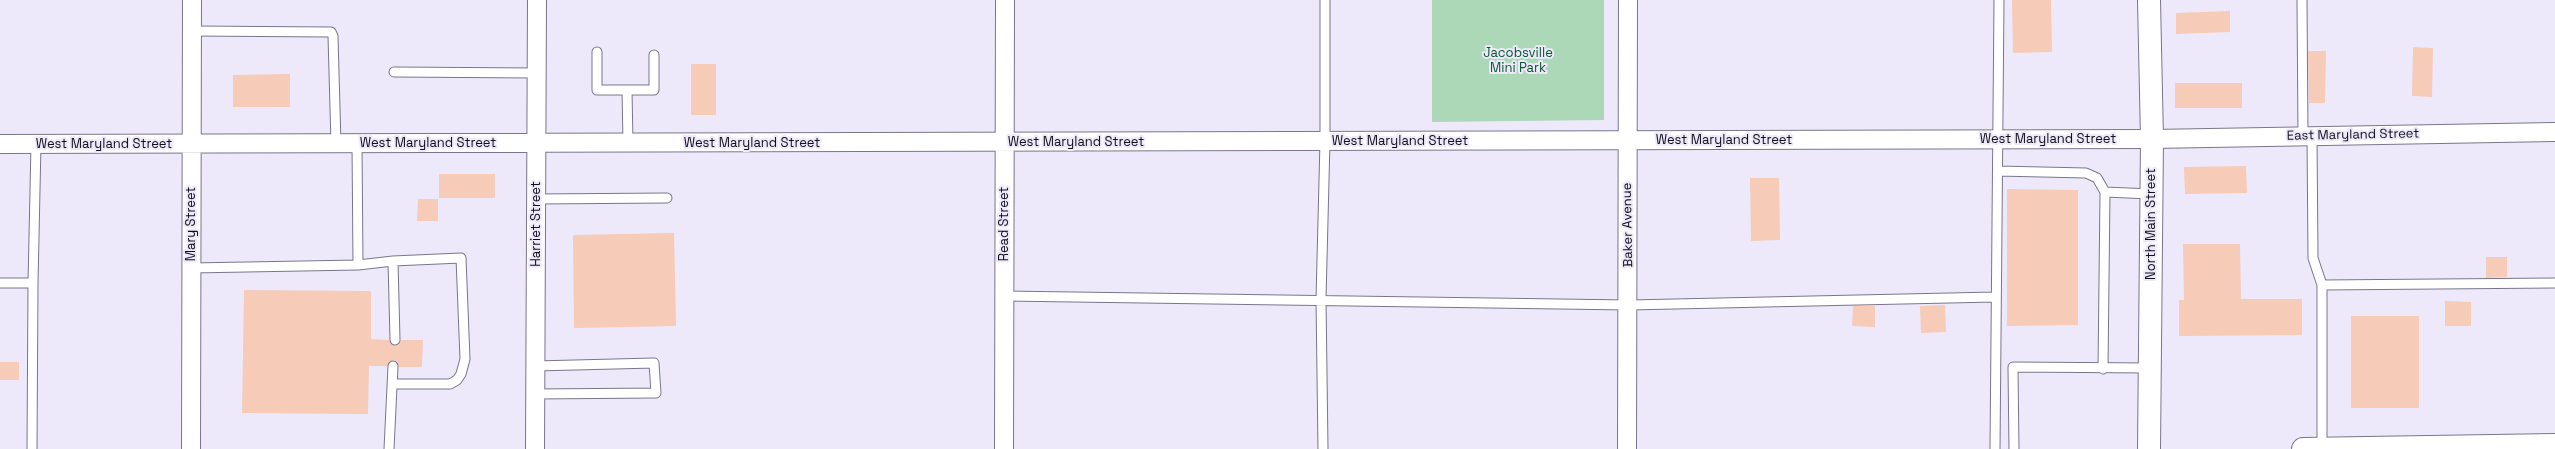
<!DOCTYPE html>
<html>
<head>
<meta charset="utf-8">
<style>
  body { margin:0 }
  canvas { display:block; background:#ede9fb }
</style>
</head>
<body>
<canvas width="2555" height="449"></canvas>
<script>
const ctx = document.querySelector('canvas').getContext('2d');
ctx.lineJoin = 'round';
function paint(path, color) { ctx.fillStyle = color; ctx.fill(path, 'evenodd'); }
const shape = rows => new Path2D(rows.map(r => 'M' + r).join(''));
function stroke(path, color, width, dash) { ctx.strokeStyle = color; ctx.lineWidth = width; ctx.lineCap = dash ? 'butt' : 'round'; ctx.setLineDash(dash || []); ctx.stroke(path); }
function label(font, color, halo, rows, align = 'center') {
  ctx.font = font + ' "Space Grotesk",sans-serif'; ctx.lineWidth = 4; ctx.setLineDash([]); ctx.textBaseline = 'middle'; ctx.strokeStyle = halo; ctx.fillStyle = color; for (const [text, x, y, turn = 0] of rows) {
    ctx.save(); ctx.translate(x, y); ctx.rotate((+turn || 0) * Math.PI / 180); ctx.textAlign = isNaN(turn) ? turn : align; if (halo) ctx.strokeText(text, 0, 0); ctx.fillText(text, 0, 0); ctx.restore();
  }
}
const green = shape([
  [1432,0,1604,0,1604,120,1432,122]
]);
const building = shape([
  [2012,0,2051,0,2052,52,2013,53],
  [2230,11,2230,32,2176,34,2176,13],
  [2413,47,2433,48,2432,97,2412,96],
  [2308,51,2326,51,2325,103,2309,103],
  [691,64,716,64,716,115,691,115],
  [290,74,290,107,233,107,233,75],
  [2175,83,2242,83,2242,108,2175,108],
  [2246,166,2247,193,2185,194,2184,167],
  [439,174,495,174,495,198,439,198],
  [1750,178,1779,178,1780,240,1751,241],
  [2007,189,2078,190,2078,325,2007,326],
  [418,199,438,199,438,221,417,221],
  [674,233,676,326,574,328,573,235],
  [2183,244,2240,244,2241,299,2302,299,2302,335,2179,336,2179,300,2184,300],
  [2486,257,2507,257,2507,277,2486,278],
  [244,290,371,291,371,339,389,340,395,346,398,345,401,340,423,340,422,367,399,367,397,361,393,360,387,366,369,366,368,414,242,413],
  [2445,301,2471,302,2471,326,2445,326],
  [1945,305,1946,332,1921,333,1920,306],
  [1853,306,1875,306,1875,327,1852,326],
  [2351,316,2419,316,2419,408,2351,408],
  [0,362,19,362,19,380,0,380]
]);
const lane = shape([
  [2302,0,2303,136],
  [192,31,331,32,333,36,336,144],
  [597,52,597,90,627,90,628,143],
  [394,72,536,73],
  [627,90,654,90,654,55],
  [2312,136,2313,258,2322,285],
  [357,144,358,265],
  [1998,171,2086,173,2097,178,2105,192],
  [536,199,667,198],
  [191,268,358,265,393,261,395,340],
  [0,283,33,283,32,449],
  [33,283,36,144],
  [1004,296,1629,305,1995,297],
  [2103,369,2105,192,2151,194],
  [393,384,450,384,457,380,461,374,465,359,461,258,393,261],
  [535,394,656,393,654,363,535,366],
  [2322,448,2322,285,2555,283],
  [389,449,393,366],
  [1323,449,1321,299,1325,141,1325,0],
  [1995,449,1999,0],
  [2014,449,2013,367,2150,368]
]);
const street = shape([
  [0,144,2152,139,2555,132],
  [191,449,192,0],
  [535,449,537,0],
  [1004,449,1005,0],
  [1627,449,1628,0]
]);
const secondary = shape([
  [2149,0,2152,139,2149,449],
  [2303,449,2555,445]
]);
const parkNames = [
  ["Jacobsville",1518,53],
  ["Mini Park",1518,68]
];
const streetNames = [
  ["East Maryland Street",2353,135,-1],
  ["West Maryland Street",2048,139],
  ["West Maryland Street",1724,140],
  ["West Maryland Street",1400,141],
  ["West Maryland Street",1076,142],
  ["West Maryland Street",428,143],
  ["West Maryland Street",752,143],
  ["West Maryland Street",104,144],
  ["Mary Street",191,224,-90],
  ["Harriet Street",536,224,-90],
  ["Read Street",1004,224,-90],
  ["North Main Street",2151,224,-90],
  ["Baker Avenue",1628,225,-91]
];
paint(green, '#acd8b8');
paint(building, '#f6cbb8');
stroke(lane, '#7a768a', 11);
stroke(street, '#7a768a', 20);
stroke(secondary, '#7a768a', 24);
stroke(lane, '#fff', 9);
stroke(street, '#fff', 18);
stroke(secondary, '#fff', 22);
label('13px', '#06562c', '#ede9fb', parkNames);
label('13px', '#100f16', '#ede9fb', streetNames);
</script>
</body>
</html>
